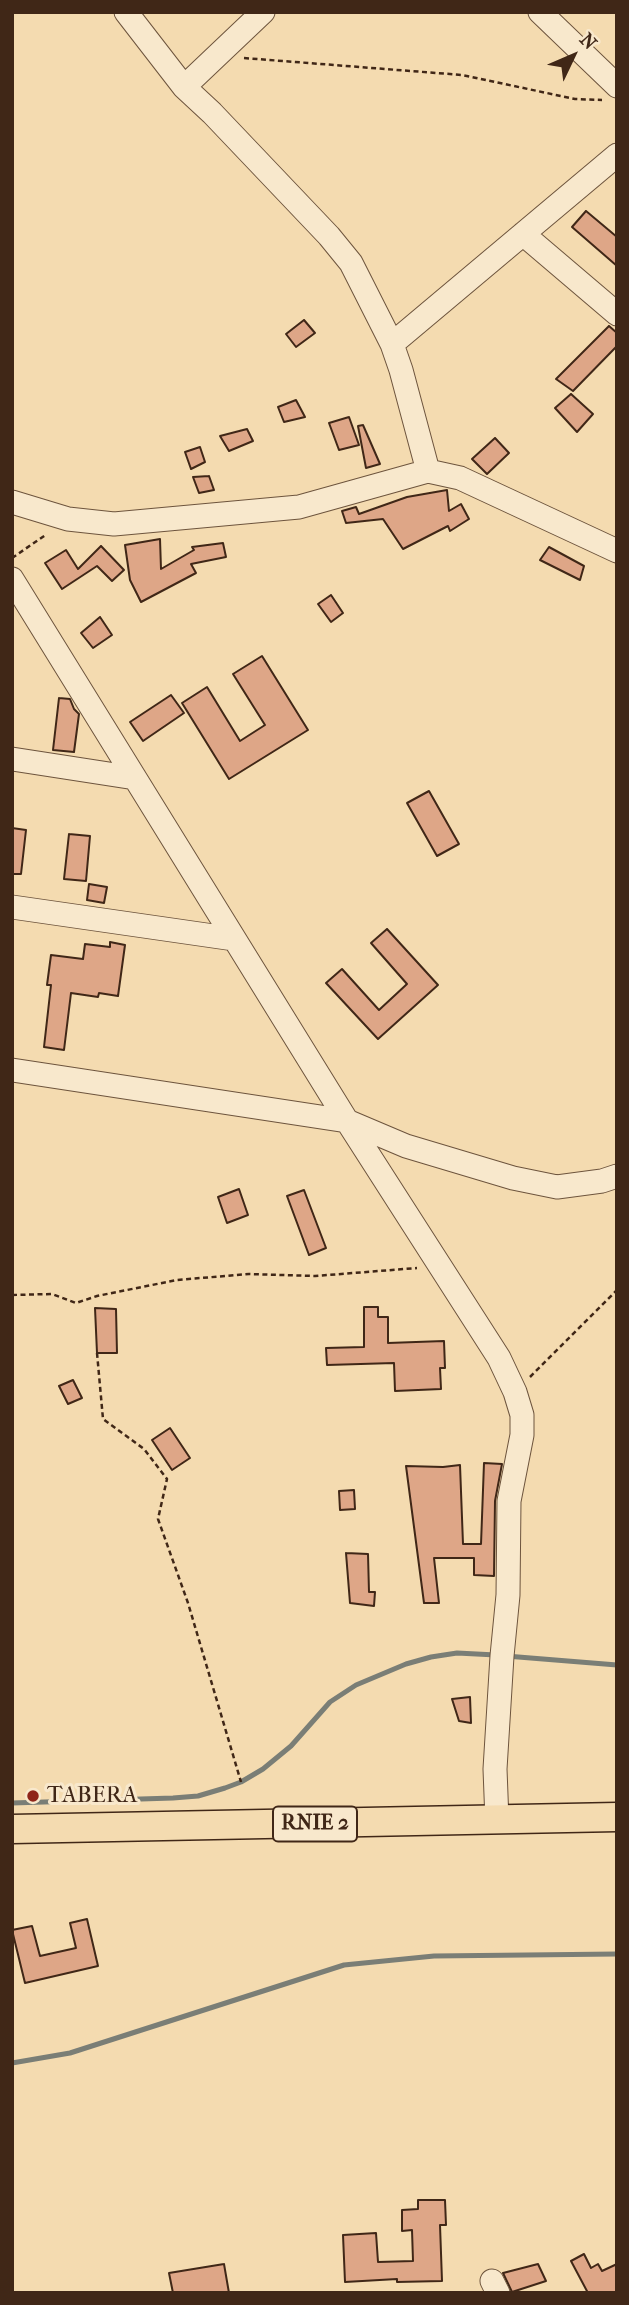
<!DOCTYPE html>
<html>
<head>
<meta charset="utf-8">
<style>
  body { margin:0 }
  #map { position:relative; width:629px; height:2305px; overflow:hidden; background:#f4dbb0; font-family:"IM FELL French Canon",serif }
  canvas { display:block }
  .frame { position:absolute; inset:0; border:14px solid #402717; pointer-events:none }
  .north { position:absolute; left:538px; top:21px; width:70px; height:70px; -webkit-text-stroke:5px #f8e8cc; paint-order:stroke; rotate:46deg; font-size:19px; font-weight:700; line-height:28px; text-align:center; color:#402717 }
  .north::after { content:''; display:block; margin:auto; width:24px; height:32px; background:#402717; clip-path:polygon(50% 0,100% 100%,50% 72%,0 100%) }
</style>
</head>
<body>
<div id="map">
<canvas width="629" height="2305"></canvas>
<div class="frame"></div>
<div class="north">N</div>
</div>
<script>
const ctx = document.querySelector('canvas').getContext('2d');
ctx.lineJoin = 'round';
const shape = rows => new Path2D(rows.map(r => 'M' + r).join(''));
function stroke(path, color, width, dash) { ctx.strokeStyle = color; ctx.lineWidth = width; ctx.lineCap = dash ? 'butt' : 'round'; ctx.setLineDash(dash || []); ctx.stroke(path); }
function paint(path, color) { ctx.fillStyle = color; ctx.fill(path, 'evenodd'); }
function label(font, color, halo, rows, align = 'center') {
  ctx.font = font + ' "IM FELL French Canon",serif'; ctx.lineWidth = 6; ctx.setLineDash([]); ctx.textBaseline = 'middle'; ctx.strokeStyle = halo; ctx.fillStyle = color; for (const [text, x, y, turn = 0] of rows) {
    ctx.save(); ctx.translate(x, y); ctx.rotate((+turn || 0) * Math.PI / 180); ctx.textAlign = isNaN(turn) ? turn : align; if (halo) ctx.strokeText(text, 0, 0); ctx.fillText(text, 0, 0); ctx.restore();
  }
}
const stream = shape([
  [506,1656,617,1665],
  [12,1803,173,1798,198,1796,225,1788,241,1782,263,1769,291,1746,330,1702,356,1685,406,1664,431,1657,457,1653,496,1655],
  [12,2063,70,2053,344,1965,434,1956,617,1954]
]);
const building = shape([
  [586,211,617,237,617,266,572,227,586,211],
  [304,320,315,333,296,347,286,334,304,320],
  [609,326,617,333,617,346,573,391,556,379,609,326],
  [571,394,593,414,577,432,555,408,571,394],
  [296,400,305,417,284,422,278,407,296,400],
  [349,417,359,445,339,450,329,423,349,417],
  [363,425,380,464,366,468,358,426,363,425],
  [247,429,253,441,229,451,220,436,247,429],
  [495,438,509,453,487,474,472,459,495,438],
  [200,447,205,462,191,469,185,452,200,447],
  [209,476,214,490,199,493,193,477,209,476],
  [447,490,449,511,461,504,469,519,450,531,448,526,403,549,383,519,346,523,342,511,356,507,359,514,407,497,447,490],
  [160,539,161,569,194,550,192,547,223,543,226,557,191,564,196,573,141,602,130,580,125,545,160,539],
  [101,546,124,570,112,581,97,566,62,589,45,563,66,550,78,569,101,546],
  [549,547,584,566,580,580,540,560,549,547],
  [331,595,343,613,331,622,318,604,331,595],
  [100,617,112,635,93,648,81,633,100,617],
  [262,656,308,730,229,779,182,703,207,687,240,741,265,725,233,674,262,656],
  [171,695,184,713,143,741,130,722,171,695],
  [59,698,70,699,74,709,79,714,74,752,53,750,59,698],
  [429,791,459,844,437,856,407,803,429,791],
  [12,828,26,830,21,874,12,874,12,828],
  [69,834,90,836,86,881,64,879,69,834],
  [89,884,107,887,104,903,87,900,89,884],
  [387,929,438,985,378,1039,326,983,342,969,379,1010,407,984,371,943,387,929],
  [110,942,125,945,118,996,99,993,98,997,71,993,64,1050,44,1047,51,985,47,985,51,955,83,959,85,944,110,947,110,942],
  [239,1189,248,1215,227,1223,218,1197,239,1189],
  [304,1190,326,1248,309,1255,287,1196,304,1190],
  [364,1307,378,1307,378,1317,388,1317,388,1343,444,1341,445,1368,440,1368,441,1389,395,1391,394,1363,327,1365,326,1348,364,1347,364,1307],
  [95,1308,116,1309,117,1353,97,1353,95,1308],
  [73,1380,82,1398,68,1404,59,1386,73,1380],
  [170,1428,190,1458,172,1470,152,1440,170,1428],
  [484,1463,502,1464,495,1501,494,1576,474,1575,474,1558,434,1558,439,1603,424,1603,406,1466,443,1467,460,1465,463,1544,481,1544,484,1463],
  [354,1490,355,1509,340,1510,339,1491,354,1490],
  [346,1553,368,1554,369,1592,375,1592,374,1606,350,1603,346,1553],
  [470,1697,471,1723,459,1721,452,1699,470,1697],
  [87,1919,98,1966,25,1983,12,1930,32,1926,40,1956,76,1948,70,1923,87,1919],
  [418,2200,445,2200,446,2225,440,2225,442,2281,397,2282,397,2279,345,2282,343,2235,376,2233,378,2262,413,2261,412,2230,402,2231,402,2210,418,2209,418,2200],
  [584,2254,591,2268,598,2264,602,2271,617,2264,617,2293,588,2293,571,2261,584,2254],
  [224,2264,229,2293,173,2293,169,2273,224,2264],
  [538,2264,546,2281,512,2292,503,2273,538,2264]
]);
const path = shape([
  [244,58,462,75,575,99,602,100],
  [12,558,47,534],
  [12,1295,52,1294,76,1303,97,1296,177,1280,249,1274,315,1276,417,1268],
  [97,1353,103,1419,144,1449,167,1479,158,1519,188,1603,241,1782],
  [530,1377,617,1290]
]);
const minor = shape([
  [126,12,184,87,212,113,329,236,351,263,392,344,401,370,428,471],
  [540,12,617,86],
  [184,87,263,12],
  [523,234,617,314],
  [392,344,617,155],
  [12,502,68,519,114,524,299,507,428,471,460,478,617,551],
  [12,579,347,1121,499,1358,515,1392,522,1415,522,1435,509,1501,508,1595,502,1656,495,1769,497,1821],
  [12,759,135,778],
  [12,907,234,939],
  [12,1070,347,1121,406,1146,513,1178,557,1187,602,1181,617,1176],
  [492,2281,498,2293]
]);
const major = shape([
  [12,1829,617,1817]
]);
const markers = [
  [33,1796,7,"#8f2418"]
];
const shields = [
  [315,1824,84]
];
const shieldNames = [
  ["RNIE 2",315,1824]
];
const poiNames = [
  ["TABERA",47,1796]
];
stroke(stream, '#7a7e76', 5);
paint(building, '#dea687');
stroke(building, '#402717', 2);
stroke(minor, '#6d543d', 25);
stroke(major, '#402717', 31);
stroke(path, '#402717', 2.5, [5, 3.5]);
stroke(minor, '#f8e8cc', 23);
stroke(major, '#f4dbb0', 28);
for (const [x, y, r, color] of markers) { const dot = new Path2D(); dot.arc(x, y, r, 0, 2 * Math.PI); ctx.fillStyle = color; ctx.fill(dot); stroke(dot, '#f8e8cc', 2.5); }
for (const [x, y, w] of shields) { const box = new Path2D(); box.roundRect(x - w / 2, y - 17.5, w, 35, 5); ctx.fillStyle = '#f8e8cc'; ctx.fill(box); stroke(box, '#402717', 2); }
label('bold 21px', '#402717', null, shieldNames);
label('23px', '#402717', '#f8e8cc', poiNames, 'left');
</script>
</body>
</html>
